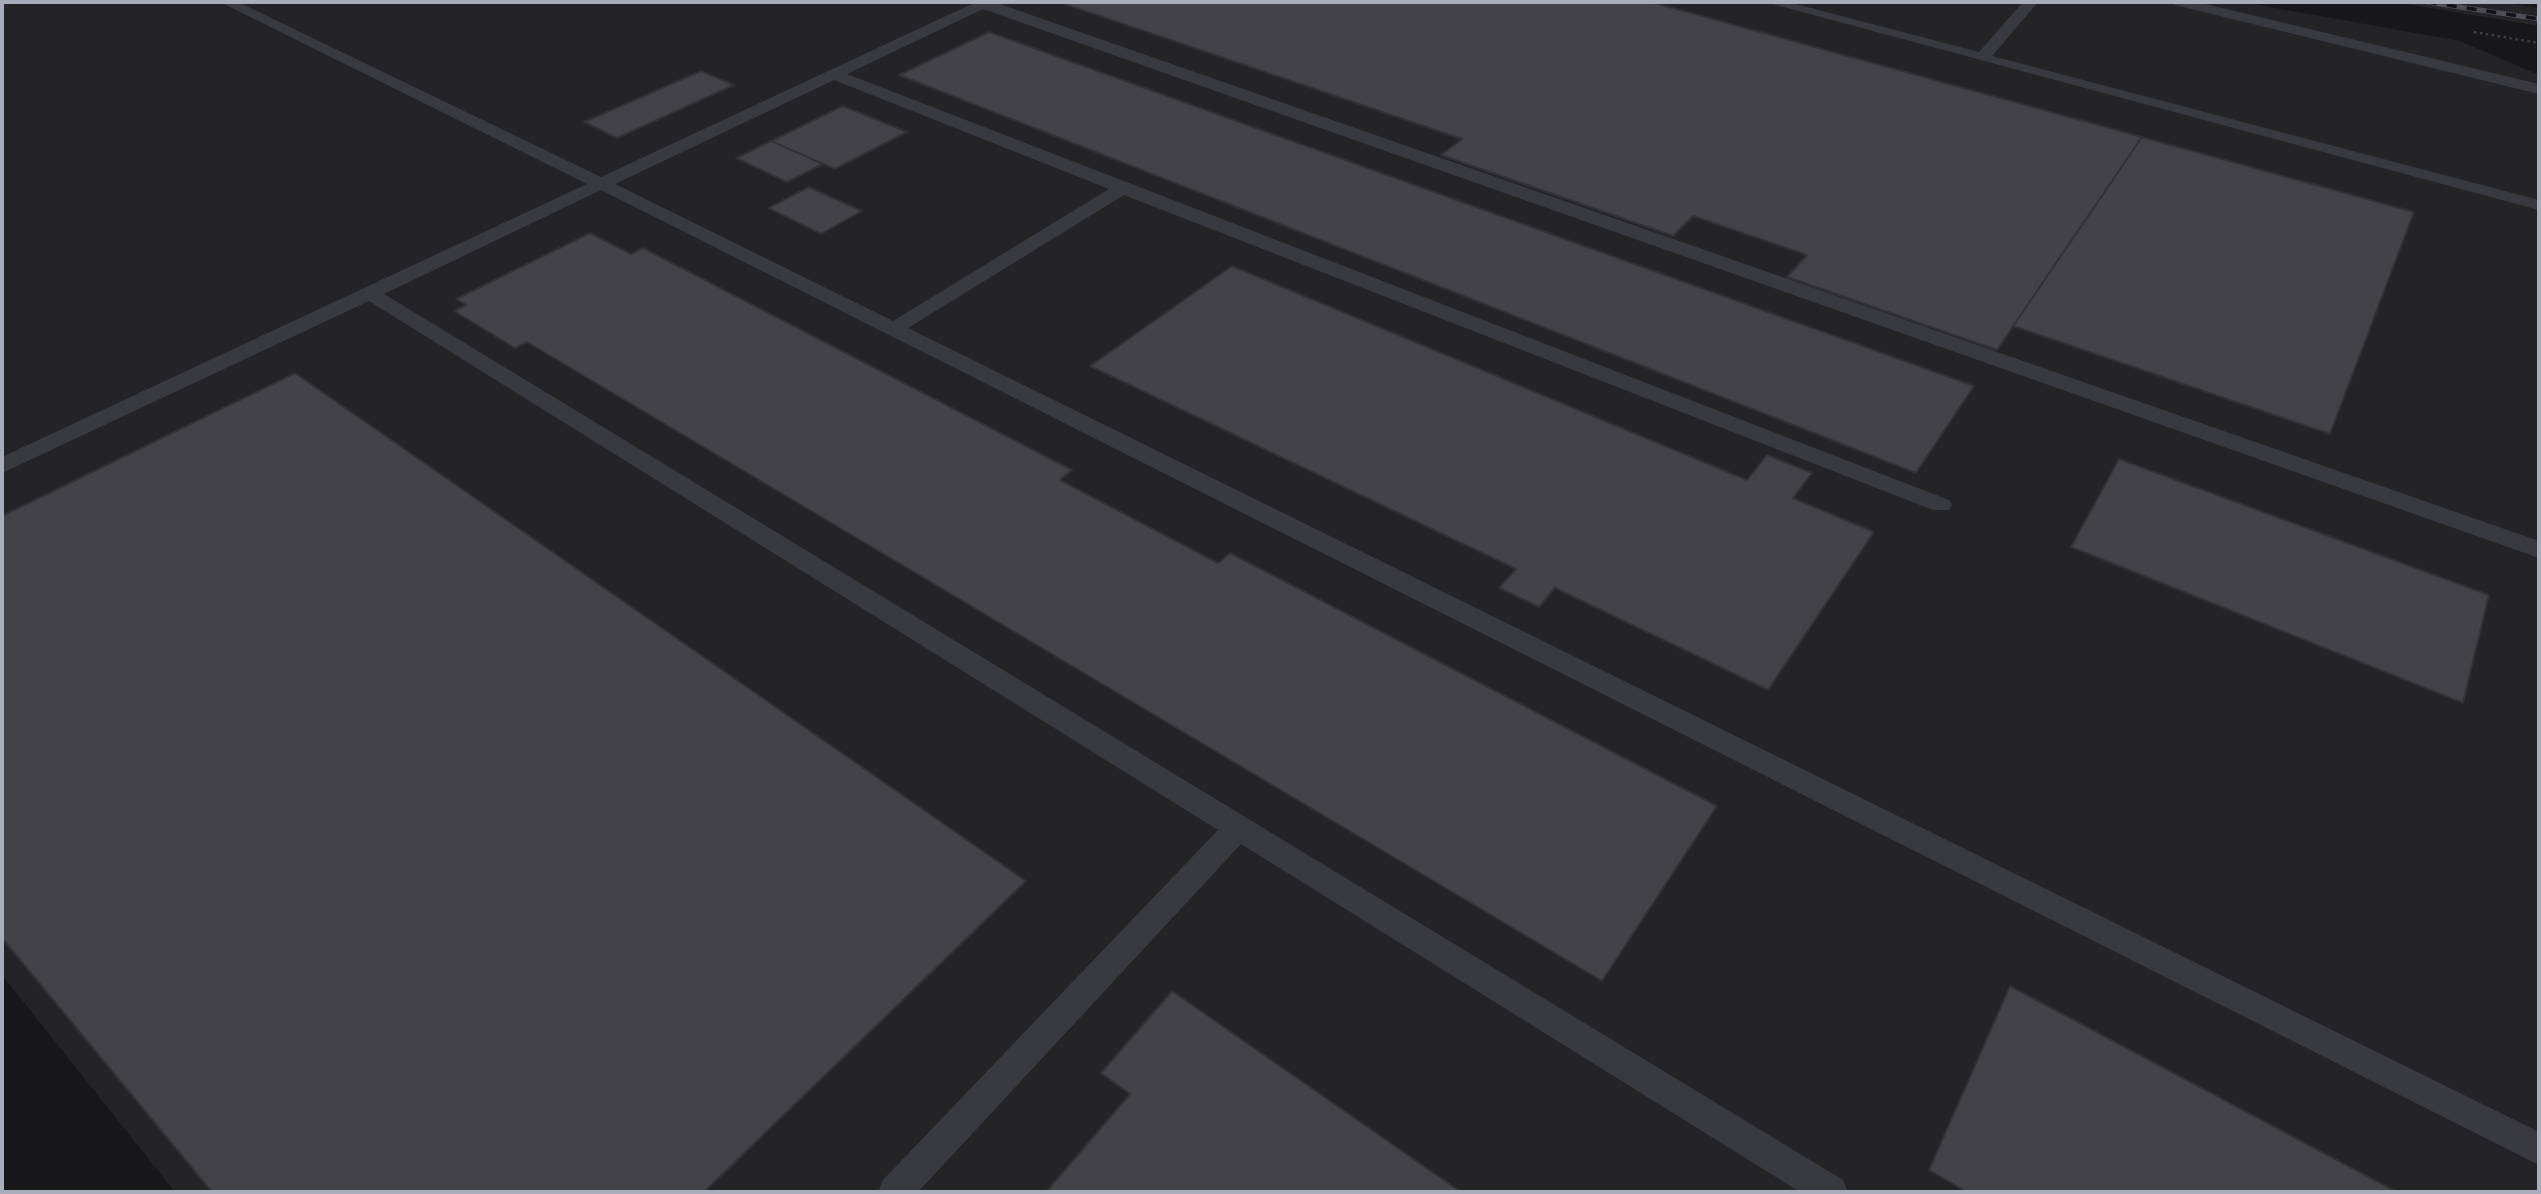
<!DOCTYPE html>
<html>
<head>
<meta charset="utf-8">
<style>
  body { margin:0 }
  #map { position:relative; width:2541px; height:1194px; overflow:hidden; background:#18181a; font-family:Signika,sans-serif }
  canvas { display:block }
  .frame { position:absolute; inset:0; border:4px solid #a9adbb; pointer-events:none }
</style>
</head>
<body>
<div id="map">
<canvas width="2541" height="1194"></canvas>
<div class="frame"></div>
</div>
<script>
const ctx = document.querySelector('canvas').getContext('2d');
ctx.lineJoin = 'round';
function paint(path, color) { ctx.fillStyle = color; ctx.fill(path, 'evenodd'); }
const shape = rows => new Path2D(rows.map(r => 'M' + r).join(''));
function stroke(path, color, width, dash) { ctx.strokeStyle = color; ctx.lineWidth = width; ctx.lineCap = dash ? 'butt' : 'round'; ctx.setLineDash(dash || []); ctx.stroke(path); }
const built = shape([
  [2,2,2242,2,2460,41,2539,75,2539,1192,175,1192,2,975],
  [2394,2,2500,2,2539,8,2539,26]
]);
const building = shape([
  [1059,2,1651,2,2142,137,1997,350,1787,277,1807,255,1693,216,1673,236,1441,155,1462,139,1059,2],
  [989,32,1974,386,1916,473,899,75,989,32],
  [701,71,734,85,617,138,584,122,701,71],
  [843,106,907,132,835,169,771,141,843,106],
  [2142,137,2414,212,2330,434,2013,326,2142,137],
  [771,141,823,164,787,182,736,158,771,141],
  [809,187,862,211,821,234,768,208,809,187],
  [590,233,631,254,643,248,1072,470,1060,480,1218,563,1230,553,1717,806,1602,981,527,342,515,348,454,311,466,305,456,299,590,233],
  [1232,266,1747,480,1767,455,1812,473,1793,498,1874,532,1768,690,1555,588,1539,607,1499,588,1516,569,1090,366,1232,266],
  [295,373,1026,881,704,1192,212,1192,2,938,2,516,295,373],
  [2119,459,2489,595,2463,703,2071,547,2119,459],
  [2010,986,2397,1192,1967,1192,1929,1170,2010,986],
  [1172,991,1461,1192,1046,1192,1130,1094,1101,1073,1172,991]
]);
const path = shape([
  [2474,32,2539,43]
]);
const lane = shape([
  [220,2,238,2,601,177,976,2,994,2,2539,541,2539,558,983,9,847,74,1949,500,1952,505,1949,510,1933,510,1124,195,908,328,2539,1132,2539,1165,601,190,384,294,1843,1180,1848,1192,1800,1192,1241,844,918,1192,878,1192,883,1180,1218,830,369,301,2,473,2,457,587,184,220,2],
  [834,80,1109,189,893,321,615,184,834,80],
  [1765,2,1788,2,1979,52,2023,2,2038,2,1992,56,2539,200,2539,210,1765,2],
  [2173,2,2197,2,2539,84,2539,94,2175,5,2173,2]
]);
const rail = shape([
  [2427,2,2539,19]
]);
paint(built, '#242427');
paint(building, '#424247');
stroke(building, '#323236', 2);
stroke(path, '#3f4047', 2.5, [2.5, 3.5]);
paint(lane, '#393940');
stroke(rail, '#4c4d55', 5);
stroke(rail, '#131315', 3.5, [10]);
</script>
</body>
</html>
